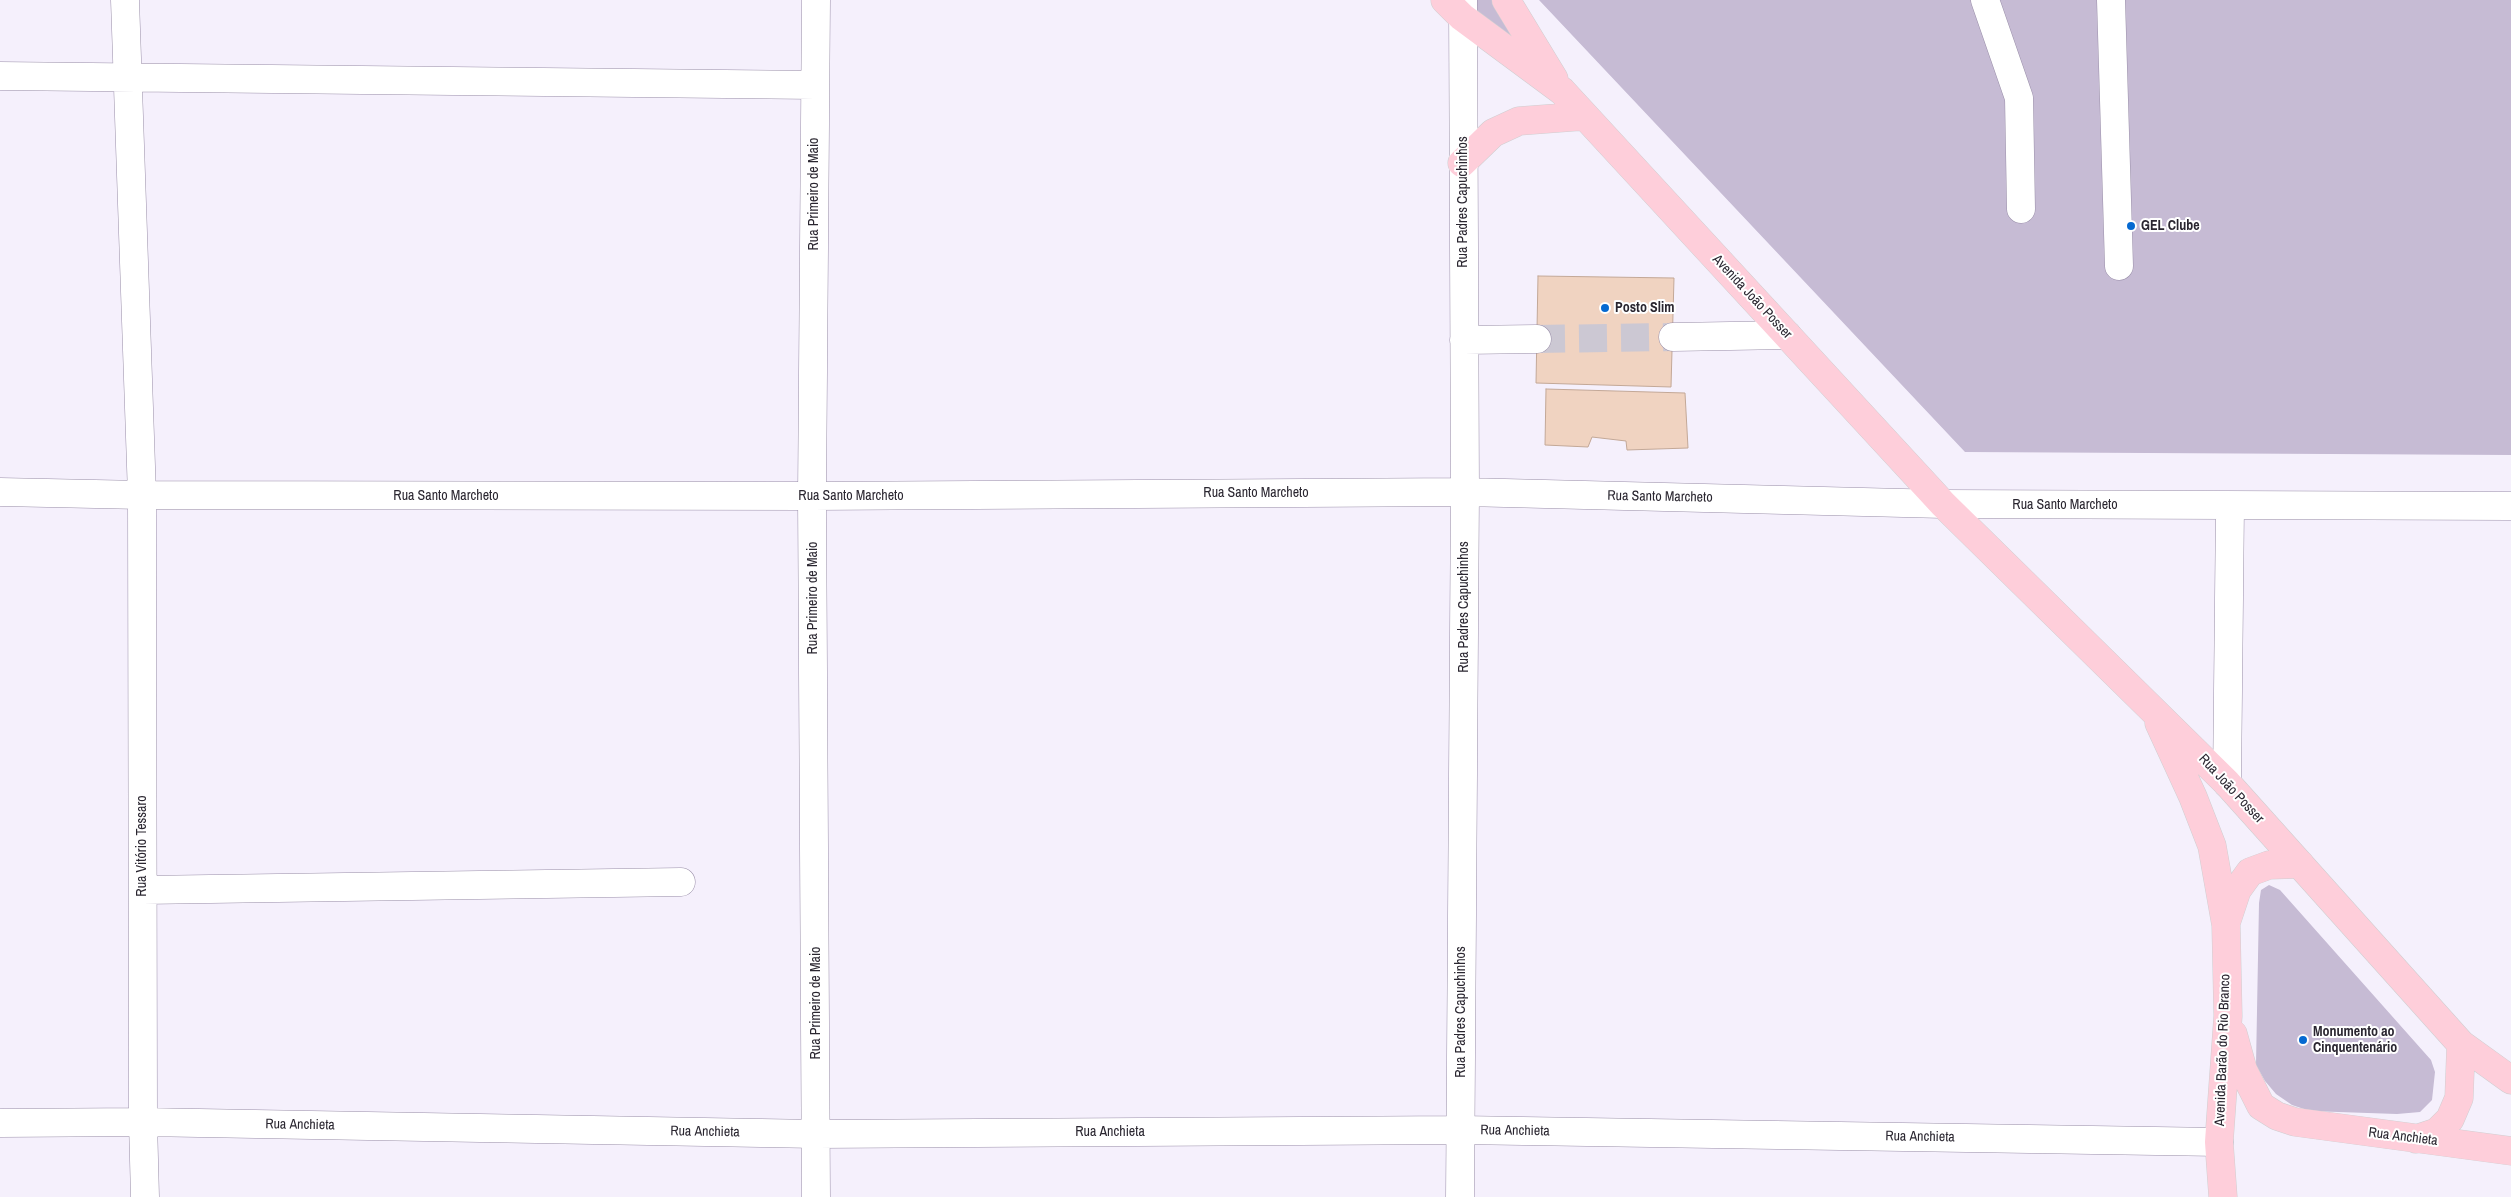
<!DOCTYPE html>
<html>
<head>
<meta charset="utf-8">
<style>
  body { margin:0 }
  canvas { display:block; background:#f5f0fc }
</style>
</head>
<body>
<canvas width="2511" height="1197"></canvas>
<script>
const ctx = document.querySelector('canvas').getContext('2d');
ctx.lineJoin = 'round';
function paint(path, color) { ctx.fillStyle = color; ctx.fill(path, 'evenodd'); }
const shape = rows => new Path2D(rows.map(r => 'M' + r).join(''));
function stroke(path, color, width, dash) { ctx.strokeStyle = color; ctx.lineWidth = width; ctx.lineCap = dash ? 'butt' : 'round'; ctx.setLineDash(dash || []); ctx.stroke(path); }
function label(font, color, halo, rows, align = 'center') {
  ctx.font = font + ' "Archivo Narrow",sans-serif'; ctx.lineWidth = 4; ctx.setLineDash([]); ctx.textBaseline = 'middle'; ctx.strokeStyle = halo; ctx.fillStyle = color; for (const [text, x, y, turn = 0] of rows) {
    ctx.save(); ctx.translate(x, y); ctx.rotate((+turn || 0) * Math.PI / 180); ctx.textAlign = isNaN(turn) ? turn : align; if (halo) ctx.strokeText(text, 0, 0); ctx.fillText(text, 0, 0); ctx.restore();
  }
}
const green = shape([
  [1473,0,1498,0,1533,66,1473,11],
  [1539,0,2511,0,2511,455,1965,452],
  [2269,885,2280,890,2431,1060,2435,1072,2432,1100,2420,1112,2397,1114,2310,1111,2292,1105,2276,1094,2265,1081,2256,1065,2259,903,2261,890]
]);
const building = shape([
  [1538,276,1674,278,1671,387,1536,383,1538,276],
  [1546,389,1685,393,1688,448,1627,450,1626,441,1592,437,1588,447,1545,445,1546,389]
]);
const minorTunnel = shape([
  [1537,339,1673,337]
]);
const minor = shape([
  [125,0,142,495,143,1122,145,1197],
  [1985,0,2019,98,2021,209],
  [2111,0,2119,266],
  [0,76,815,85],
  [1673,337,1787,335],
  [1464,340,1537,339],
  [0,492,142,495,812,496,1465,492,1943,504,2511,506],
  [2227,783,2230,506],
  [143,890,681,882],
  [0,1123,143,1122,817,1134,1460,1130,2219,1142],
  [816,1197,812,496,816,0],
  [1460,1197,1465,492,1463,0]
]);
const major = shape([
  [1445,0,1462,17,1562,91,1943,504,2227,783,2461,1044,2511,1080],
  [1506,0,1554,79],
  [1462,163,1493,133,1519,121,1585,116],
  [2159,723,2193,797,2212,846,2226,925,2228,1016,2219,1142,2223,1197],
  [2226,923,2237,890,2250,872,2269,865,2300,864],
  [2233,1034,2243,1070,2261,1106,2277,1116,2295,1122,2511,1151],
  [2416,1139,2437,1132,2450,1119,2459,1098,2461,1044]
]);
const markers = [
  [2131,226,5,"#0569d1"],
  [1605,308,5,"#0569d1"],
  [2303,1040,5,"#0569d1"]
];
const streetNames = [
  ["Rua Primeiro de Maio",814,194,-90],
  ["Rua Padres Capuchinhos",1463,202,-90],
  ["Avenida João Posser",1752,297,47],
  ["Rua Santo Marcheto",1256,493],
  ["Rua Santo Marcheto",446,496],
  ["Rua Santo Marcheto",851,496],
  ["Rua Santo Marcheto",1660,497,1],
  ["Rua Santo Marcheto",2065,505],
  ["Rua Primeiro de Maio",813,598,-90],
  ["Rua Padres Capuchinhos",1464,607,-90],
  ["Rua João Posser",2231,789,47],
  ["Rua Vitório Tessaro",142,846,-90],
  ["Rua Primeiro de Maio",816,1003,-90],
  ["Rua Padres Capuchinhos",1461,1012,-90],
  ["Avenida Barão do Rio Branco",2223,1050,-88],
  ["Rua Anchieta",300,1125,1],
  ["Rua Anchieta",1515,1131,1],
  ["Rua Anchieta",705,1132,1],
  ["Rua Anchieta",1110,1132],
  ["Rua Anchieta",1920,1137,1],
  ["Rua Anchieta",2403,1137,7]
];
const poiNames = [
  ["GEL Clube",2141,226],
  ["Posto Slim",1615,308],
  ["Monumento ao",2313,1032],
  ["Cinquentenário",2313,1048]
];
paint(green, '#c6bbd4');
paint(building, '#f0d3c1');
stroke(building, '#c3a897', 1);
stroke(minorTunnel, '#ccc8d3', 28, [28, 14]);
stroke(minor, '#9a8fa9', 29);
stroke(major, '#d0cfd1', 29);
stroke(minor, '#fff', 28);
stroke(major, '#feceda', 28);
for (const [x, y, r, color] of markers) { const dot = new Path2D(); dot.arc(x, y, r, 0, 2 * Math.PI); ctx.fillStyle = color; ctx.fill(dot); stroke(dot, '#fff', 2); }
label('14px', '#2a2630', '#fff', streetNames);
label('bold 14px', '#2a2630', '#fff', poiNames, 'left');
</script>
</body>
</html>
